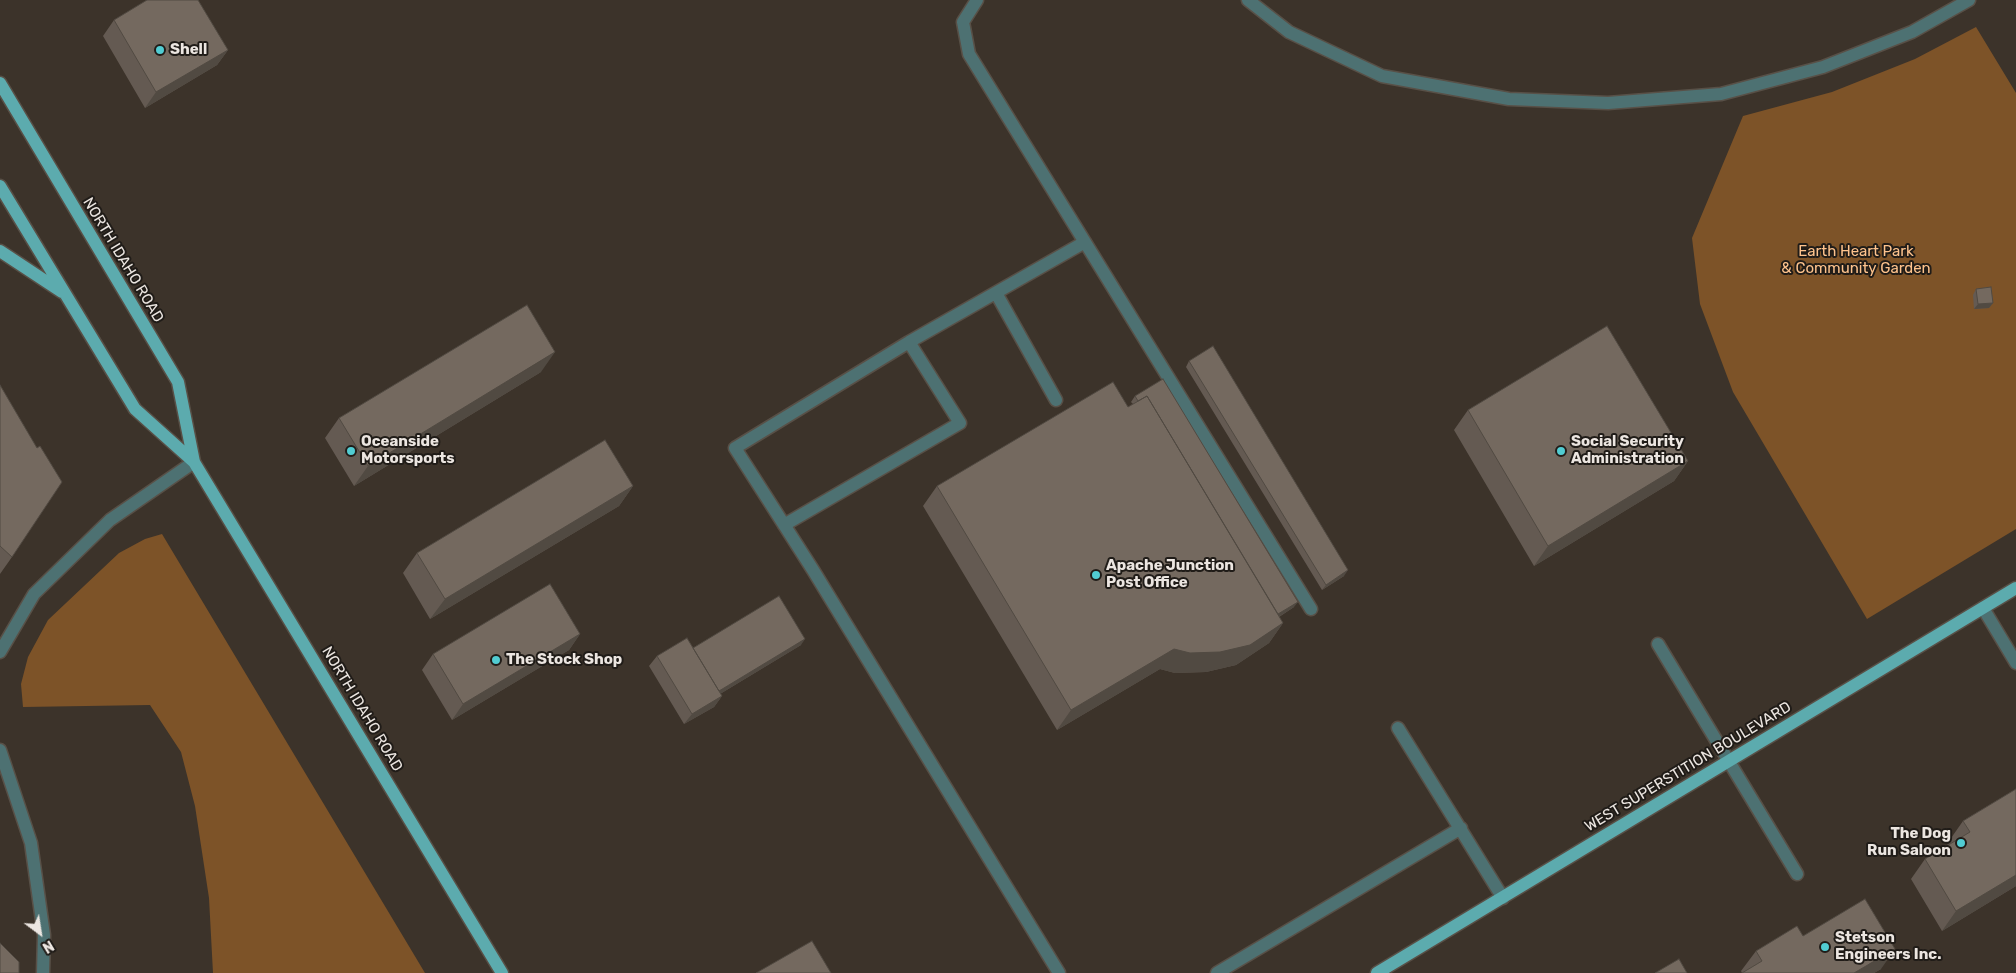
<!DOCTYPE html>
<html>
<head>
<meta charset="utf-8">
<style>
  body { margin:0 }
  #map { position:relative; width:2016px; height:973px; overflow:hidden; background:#3c332a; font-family:Rubik,sans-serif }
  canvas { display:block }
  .north { position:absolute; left:15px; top:908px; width:50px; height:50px; -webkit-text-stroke:4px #201c18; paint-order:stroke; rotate:149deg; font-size:14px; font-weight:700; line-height:20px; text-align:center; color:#ece6e1 }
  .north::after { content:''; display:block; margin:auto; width:18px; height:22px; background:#ece6e1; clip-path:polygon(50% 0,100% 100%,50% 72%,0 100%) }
</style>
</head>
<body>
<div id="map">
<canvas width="2016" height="973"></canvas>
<div class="north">N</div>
</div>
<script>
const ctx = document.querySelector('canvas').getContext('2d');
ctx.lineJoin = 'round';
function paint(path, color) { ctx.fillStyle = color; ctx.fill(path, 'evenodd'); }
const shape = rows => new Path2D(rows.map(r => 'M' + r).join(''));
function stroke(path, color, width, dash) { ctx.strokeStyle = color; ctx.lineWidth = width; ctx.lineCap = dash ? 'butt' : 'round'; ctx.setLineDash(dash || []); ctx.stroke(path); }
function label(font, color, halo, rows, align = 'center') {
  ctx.font = font + ' Rubik,sans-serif'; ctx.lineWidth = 4; ctx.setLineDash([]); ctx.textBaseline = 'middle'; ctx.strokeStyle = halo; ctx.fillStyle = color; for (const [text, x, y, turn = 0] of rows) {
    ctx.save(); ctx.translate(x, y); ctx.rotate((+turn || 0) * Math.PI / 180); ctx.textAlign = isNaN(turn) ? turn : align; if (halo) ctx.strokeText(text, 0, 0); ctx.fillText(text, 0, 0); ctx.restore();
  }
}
const green = shape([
  [1976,27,2016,93,2016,529,1867,619,1733,392,1700,304,1692,238,1743,116,1832,92,1915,59],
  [162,534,425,973,213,973,209,898,195,806,181,752,150,705,23,707,21,684,28,657,48,620,119,553,145,539]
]);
const minor = shape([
  [977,0,963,22,969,54,1311,609],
  [1248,0,1289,32,1382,76,1509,99,1608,103,1721,94,1823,67,1912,32,1969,0],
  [996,293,1056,400],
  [784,525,960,423,909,342],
  [1983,608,2016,663],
  [1658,644,1797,874],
  [0,652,34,594,110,520,194,462],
  [1398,728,1503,898],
  [0,750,31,843,44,935,43,973],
  [1059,973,813,570,735,448,909,342,1085,242],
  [1217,973,1461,828]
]);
const major = shape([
  [0,83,178,382,194,462],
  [0,186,135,409,194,462,502,973],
  [0,251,62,292],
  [1377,973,2016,588]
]);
const wall = shape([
  [114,20,228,50,217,65,145,108,103,36],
  [1976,289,1993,303,1989,308,1974,309,1973,295],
  [1189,361,1344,576,1322,590,1186,367],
  [541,372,354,486,325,438,339,418],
  [0,385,12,557,0,574],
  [1135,396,1294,607,1279,617,1283,623,1269,643,1236,665,1206,672,1175,673,1160,669,1057,730,923,506,937,486,1128,407,1133,404,1131,402],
  [1468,410,1688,461,1674,481,1534,566,1454,430],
  [633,486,619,506,430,619,403,573,417,553],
  [580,634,569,650,452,720,422,670,433,654],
  [801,645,720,694,722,696,714,707,684,724,649,666,657,656,693,648],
  [2016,789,2016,886,1942,931,1911,879,1925,859,1950,843,1949,841,1963,821],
  [1803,936,1881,969,1874,973,1742,973,1741,971,1756,951]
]);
const shadedWall = shape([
  [228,50,217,65,145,108,156,92],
  [1993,303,1989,308,1974,309,1978,304],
  [555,352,541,372,354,486,368,466],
  [1688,461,1674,481,1534,566,1548,546],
  [633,486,619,506,430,619,445,599],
  [1348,570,1344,576,1322,590,1326,585],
  [1298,602,1294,607,1266,625,1270,619],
  [1283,623,1269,643,1236,665,1206,672,1175,673,1160,669,1057,730,1071,710,1174,649],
  [580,634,569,650,452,720,463,704],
  [805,639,801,645,710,700,714,694],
  [722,696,714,707,684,724,692,714],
  [2016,875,2016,886,1942,931,1956,911],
  [1895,949,1881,969,1874,973,1854,973]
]);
const building = shape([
  [147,0,198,0,228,50,156,92,114,20,147,0],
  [1991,287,1993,303,1978,304,1976,289,1991,287],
  [527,305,555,352,368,466,339,418,527,305],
  [1607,326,1688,461,1548,546,1468,410,1607,326],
  [1213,346,1348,570,1326,585,1189,361,1213,346],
  [1163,379,1298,602,1278,614,1147,396,1138,401,1135,396,1163,379],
  [1113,382,1128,407,1147,396,1283,623,1250,645,1220,652,1190,653,1174,649,1071,710,937,486,1113,382],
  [0,385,37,448,40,446,62,482,12,557,0,546,0,385],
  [605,440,633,486,445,599,417,553,605,440],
  [550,584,580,634,463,704,433,654,550,584],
  [779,596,805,639,719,691,693,648,779,596],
  [687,638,722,696,692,714,657,656,687,638],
  [2016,789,2016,875,1956,911,1925,859,1970,832,1963,821,2016,789],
  [1865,899,1895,949,1854,973,1742,973,1762,961,1756,951,1797,926,1803,936,1865,899],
  [812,941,831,973,756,973,812,941],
  [0,943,19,962,19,973,0,973,0,943],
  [1679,959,1687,973,1655,973,1679,959]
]);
const markers = [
  [160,50,5,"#51ccd2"],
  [351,451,5,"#51ccd2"],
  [1561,451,5,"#51ccd2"],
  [1096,575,5,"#51ccd2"],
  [496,660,5,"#51ccd2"],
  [1961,843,5,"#51ccd2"],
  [1825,947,5,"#51ccd2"]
];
const poiNames = [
  ["Shell",170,50],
  ["Oceanside",361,442],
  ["Motorsports",361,459],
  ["Social Security",1571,442],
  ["Administration",1571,459],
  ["Apache Junction",1106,566],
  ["Post Office",1106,583],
  ["The Stock Shop",506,660],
  ["The Dog",1951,834,"right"],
  ["Run Saloon",1951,851,"right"],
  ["Stetson",1835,938],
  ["Engineers Inc.",1835,955]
];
const parkNames = [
  ["Earth Heart Park",1856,252],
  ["& Community Garden",1856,269]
];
const streetNames = [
  ["NORTH IDAHO ROAD",123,260,59],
  ["NORTH IDAHO ROAD",362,709,59],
  ["WEST SUPERSTITION BOULEVARD",1688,767,-31]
];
paint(green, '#7d5328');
stroke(minor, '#585047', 15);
stroke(major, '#585047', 15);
stroke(minor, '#4d7172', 12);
stroke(major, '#5cabae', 12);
paint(wall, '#645a52');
paint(shadedWall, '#514a42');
paint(building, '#74695f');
stroke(building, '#514a42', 1);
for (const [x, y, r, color] of markers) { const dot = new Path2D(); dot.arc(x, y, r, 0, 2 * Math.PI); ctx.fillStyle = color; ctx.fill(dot); stroke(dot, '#201c18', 2); }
label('bold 15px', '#ece6e1', '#201c18', poiNames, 'left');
label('15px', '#fec38d', '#201c18', parkNames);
label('15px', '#ece6e1', '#201c18', streetNames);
</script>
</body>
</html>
